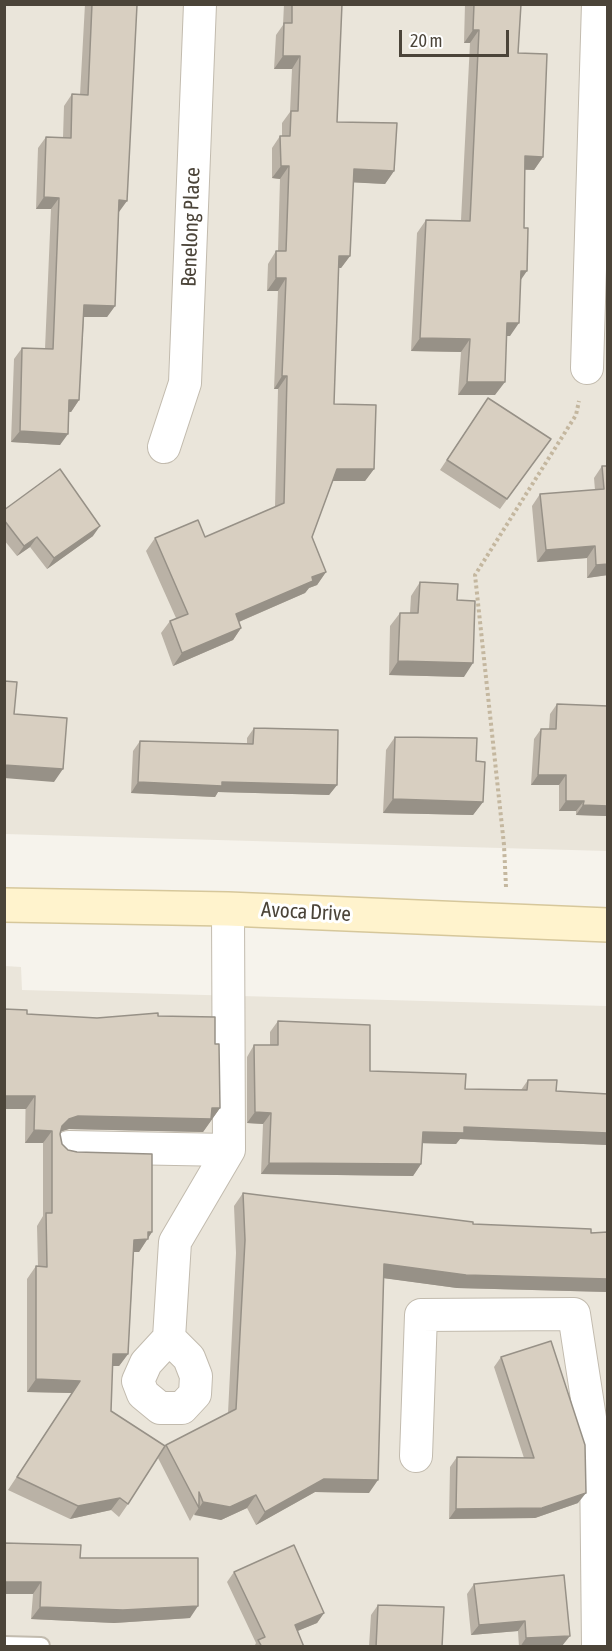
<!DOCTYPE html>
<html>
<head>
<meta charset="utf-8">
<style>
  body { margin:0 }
  #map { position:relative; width:612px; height:1651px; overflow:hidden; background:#f6f3ec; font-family:"Asap Condensed",sans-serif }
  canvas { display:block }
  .frame { position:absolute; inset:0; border:6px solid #4b4439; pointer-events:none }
  .scale { position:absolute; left:399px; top:30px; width:110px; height:27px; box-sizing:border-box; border:3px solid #4b4439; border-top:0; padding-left:8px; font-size:18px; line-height:21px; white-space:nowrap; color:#4b4439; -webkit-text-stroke:4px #fff; paint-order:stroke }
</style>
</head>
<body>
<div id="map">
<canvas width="612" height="1651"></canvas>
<div class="frame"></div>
<div class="scale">20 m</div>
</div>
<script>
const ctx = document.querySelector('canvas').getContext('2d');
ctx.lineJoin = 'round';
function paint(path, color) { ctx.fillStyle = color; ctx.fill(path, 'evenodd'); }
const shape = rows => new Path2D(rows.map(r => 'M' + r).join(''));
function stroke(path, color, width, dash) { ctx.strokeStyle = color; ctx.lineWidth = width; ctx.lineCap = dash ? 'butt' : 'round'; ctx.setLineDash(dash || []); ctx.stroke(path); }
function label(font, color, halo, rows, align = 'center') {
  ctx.font = font + ' "Asap Condensed",sans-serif'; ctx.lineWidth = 6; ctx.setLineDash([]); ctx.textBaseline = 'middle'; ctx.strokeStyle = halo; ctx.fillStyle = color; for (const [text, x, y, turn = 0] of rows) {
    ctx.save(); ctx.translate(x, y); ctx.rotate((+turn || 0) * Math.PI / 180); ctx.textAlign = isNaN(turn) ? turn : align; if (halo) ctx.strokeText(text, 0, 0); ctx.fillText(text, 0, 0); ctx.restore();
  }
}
const residential = shape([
  [5,5,607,5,607,851,5,834],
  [5,966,21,967,22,990,607,1006,607,1646,5,1646]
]);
const path = shape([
  [506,887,504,845,475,575,576,415,579,401]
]);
const lane = shape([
  [4,1645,41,1646]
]);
const street = shape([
  [587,368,598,4],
  [164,447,185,383,200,4],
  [69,1147,229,1150],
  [169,1338,189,1358,196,1376,195,1394,182,1408,160,1408,143,1394,138,1381,146,1363,169,1338,175,1242,229,1150,228,909],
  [416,1456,421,1315,574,1314,596,1457,598,1646]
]);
const secondary = shape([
  [4,905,228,909,608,925]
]);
const wall = shape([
  [85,4,124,4,119,212,115,306,107,317,84,317,79,400,71,412,69,412,60,445,11,442,14,359,22,348,45,349,51,209,36,209,38,148,46,137,63,138,64,106,72,94,80,95],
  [284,4,342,4,337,122,394,171,385,184,353,182,350,256,341,268,338,268,334,404,374,469,365,481,332,481,312,537,326,572,317,585,309,588,305,593,239,622,241,628,233,640,173,666,161,633,170,621,176,618,146,551,155,538,205,537,275,507,278,389,274,389,278,291,267,291,268,264,276,251,278,251,280,179,272,178,272,148,280,136,282,136,282,123,290,112,292,69,274,69,276,35,283,25],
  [465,4,521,4,518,53,543,157,534,170,525,170,520,281,510,336,506,336,495,395,458,395,461,352,411,351,417,233,426,220,461,220,470,43,464,43],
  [488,398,551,439,500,509,440,470],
  [602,466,608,466,608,575,587,578,587,558,537,562,532,506,540,494,595,490,594,478],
  [4,510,93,536,47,569,30,547,17,556,4,540],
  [420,582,457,600,464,677,389,675,390,626,400,613,410,613,411,596],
  [557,704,608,806,608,813,606,816,576,815,576,811,559,811,559,785,531,785,534,739,541,729,549,729,550,714],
  [254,728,337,785,329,795,218,792,215,797,131,793,133,751,140,741,247,744,247,738],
  [395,737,476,761,483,802,473,815,383,813,386,750],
  [27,1014,97,1018,158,1016,215,1044,220,1108,203,1132,69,1129,60,1131,60,1134,62,1144,152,1232,139,1252,134,1252,128,1354,119,1366,112,1366,111,1411,128,1504,119,1517,111,1510,70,1519,8,1490,72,1393,27,1392,27,1279,36,1266,38,1267,37,1226,43,1216,43,1143,25,1143],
  [278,1021,370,1071,465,1089,521,1090,528,1080,556,1091,608,1094,608,1145,460,1139,456,1144,422,1143,421,1164,413,1176,261,1174,263,1124,247,1123,247,1057,254,1045,270,1045,270,1032],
  [243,1193,473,1224,591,1233,608,1232,608,1292,457,1288,384,1278,369,1493,315,1492,256,1525,247,1508,221,1520,194,1514,190,1521,158,1458,166,1445,228,1413,236,1253,234,1206],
  [501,1357,578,1503,535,1518,449,1519,450,1467,457,1457,524,1458,494,1367],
  [80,1558,190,1618,114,1623,31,1619,33,1594,4,1594],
  [234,1572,324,1613,317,1623,297,1631,304,1647,254,1647,256,1643,227,1582],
  [474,1584,562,1646,519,1647,518,1631,471,1635,467,1594],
  [378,1605,442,1647,369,1647,371,1615]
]);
const shadedWall = shape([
  [473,30,479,30,470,43,464,43],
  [283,56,300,56,292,69,274,69],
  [525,156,543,157,534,170,516,169],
  [281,166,289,166,280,179,272,178],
  [354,169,394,171,385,184,345,182],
  [44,197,59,198,51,209,36,209],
  [119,200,127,201,119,212],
  [339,256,350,256,341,268,330,268],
  [521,271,527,271,518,284],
  [276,278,286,278,278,291,267,291],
  [84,305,115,306,107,317,76,317],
  [507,323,519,323,510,336,498,336],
  [420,338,470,339,461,352,411,351],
  [282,376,287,376,278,389,274,389],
  [467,382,505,382,495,395,458,395],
  [69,400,79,400,71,412,61,411],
  [20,431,68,434,60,445,11,442],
  [337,469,374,469,365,481,328,481],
  [100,526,93,536,47,569,54,558],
  [37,537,30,547,17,556,24,546],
  [595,546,587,558,537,562,546,550],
  [608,564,608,575,587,578,596,565],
  [326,572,317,585,309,588,305,593,227,627,236,614,312,577],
  [241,628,233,640,173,666,182,653],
  [398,661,473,663,464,677,389,675],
  [4,765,63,769,54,782,4,778],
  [538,775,566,775,559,785,531,785],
  [138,782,222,782,337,785,329,795,218,792,215,797,131,793],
  [393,799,483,802,473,815,383,813],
  [566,801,584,801,576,811,559,811],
  [583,805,608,806,608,813,606,816,576,815],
  [4,1096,35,1096,26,1109,4,1109],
  [212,1108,220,1108,203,1132,69,1129,60,1132,62,1126,69,1119,78,1116],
  [255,1112,271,1113,263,1124,247,1123],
  [464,1127,608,1133,608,1145,460,1139,456,1144,415,1143,423,1132],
  [34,1130,52,1131,43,1143,25,1143],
  [269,1163,421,1164,413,1176,261,1174],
  [148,1232,152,1232,139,1252,126,1252,134,1240],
  [384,1264,608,1279,608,1292,457,1288,375,1277],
  [113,1354,128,1354,119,1366,104,1366],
  [36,1379,80,1381,72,1393,27,1392],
  [324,1479,378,1480,369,1493,315,1492,256,1525,265,1512],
  [586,1493,578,1503,535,1518,449,1519,456,1509],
  [256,1495,247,1508,221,1520,194,1515,203,1502],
  [120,1498,111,1510,70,1519,78,1506],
  [4,1582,41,1582,33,1594,4,1594],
  [198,1606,190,1618,114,1623,31,1619,40,1607],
  [324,1613,317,1623,288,1635,295,1625],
  [525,1621,518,1631,471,1635,479,1625],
  [570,1636,562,1646,520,1647,526,1638]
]);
const building = shape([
  [92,4,137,5,127,201,119,200,115,306,84,305,79,400,69,400,68,434,20,431,22,348,53,349,59,198,44,197,46,137,71,138,72,94,88,95,92,4],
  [292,4,342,4,337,122,397,123,394,171,354,169,350,256,339,256,334,404,376,405,374,469,337,469,312,537,326,572,312,577,313,581,236,614,241,628,182,653,170,621,188,614,155,538,198,520,205,537,284,503,287,376,282,376,286,278,276,278,276,251,286,251,289,166,281,166,280,136,290,136,291,111,298,111,300,56,283,56,284,23,292,23,292,4],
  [474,4,521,4,518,53,547,54,543,157,525,156,524,228,528,228,527,271,521,271,519,323,507,323,505,382,467,382,470,339,420,338,426,220,470,221,479,30,473,30,474,4],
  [488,398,551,439,507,499,447,460,488,398],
  [602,466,608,466,608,564,596,565,595,546,546,550,540,494,604,489,602,466],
  [60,469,100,526,54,558,37,537,24,546,4,520,4,510,60,469],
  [420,582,458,584,457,600,475,601,473,663,398,661,400,613,418,613,420,582],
  [4,681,17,682,14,714,67,718,63,769,4,765,4,681],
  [557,704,608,706,608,806,583,805,584,801,566,801,566,775,538,775,541,729,556,729,557,704],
  [254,728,338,730,337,785,222,782,222,786,138,782,140,741,253,744,254,728],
  [395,737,477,738,476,761,485,762,483,802,393,799,395,737],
  [4,1009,27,1010,27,1014,97,1018,158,1013,158,1016,215,1017,215,1044,219,1044,220,1108,212,1108,211,1119,78,1116,69,1119,62,1126,60,1134,62,1144,68,1150,77,1152,152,1154,152,1232,148,1232,148,1239,134,1240,128,1354,113,1354,111,1411,165,1446,128,1504,120,1498,78,1506,17,1477,80,1381,36,1379,36,1266,47,1267,46,1213,52,1213,52,1131,34,1130,35,1096,4,1096,4,1009],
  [278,1021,370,1025,370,1071,466,1074,465,1089,527,1090,528,1080,557,1080,556,1091,608,1094,608,1133,464,1127,464,1133,423,1132,421,1164,269,1163,271,1113,255,1112,254,1045,278,1045,278,1021],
  [243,1193,473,1222,473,1224,591,1229,591,1233,608,1232,608,1279,466,1275,384,1264,378,1480,324,1479,265,1512,256,1495,230,1507,203,1502,199,1492,199,1508,166,1445,236,1409,245,1240,243,1193],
  [551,1341,585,1445,586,1493,542,1508,456,1509,457,1457,534,1458,501,1357,551,1341],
  [4,1543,81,1545,80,1558,198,1558,198,1606,123,1610,40,1607,41,1582,4,1582,4,1543],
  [294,1545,324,1613,295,1625,304,1647,262,1647,258,1640,265,1637,234,1572,294,1545],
  [564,1575,570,1636,526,1638,525,1621,479,1625,474,1584,564,1575],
  [378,1605,444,1607,442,1647,376,1647,378,1605]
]);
const streetNames = [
  ["Benelong Place",191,227,-88],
  ["Avoca Drive",306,912,3]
];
paint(residential, '#eae5da');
stroke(lane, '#c2bbae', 20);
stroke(street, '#c2bbae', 34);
stroke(secondary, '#d6c79b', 36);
stroke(path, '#c4b79f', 4, [3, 3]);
stroke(lane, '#fff', 16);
stroke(street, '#fff', 32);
stroke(secondary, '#fff3cd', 33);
paint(wall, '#bab2a6');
paint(shadedWall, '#979187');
paint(building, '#d8cfc1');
stroke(building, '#979187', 1.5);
label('21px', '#4b4439', '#fff', streetNames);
</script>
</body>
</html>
